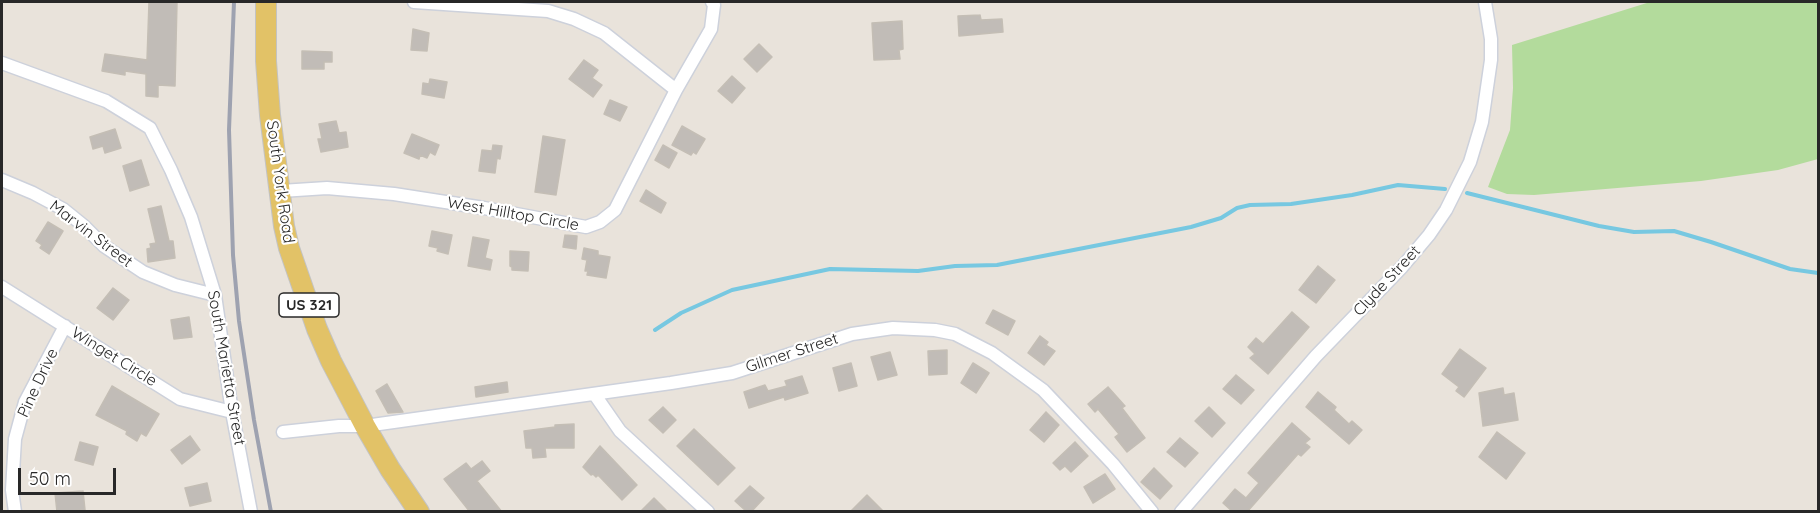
<!DOCTYPE html>
<html>
<head>
<meta charset="utf-8">
<style>
  body { margin:0 }
  #map { position:relative; width:1820px; height:513px; overflow:hidden; background:#e9e3db; font-family:Quicksand,sans-serif }
  canvas { display:block }
  .frame { position:absolute; inset:0; border:3px solid #282828; pointer-events:none }
  .scale { position:absolute; left:18px; top:468px; width:98px; height:27px; box-sizing:border-box; border:3px solid #282828; border-top:0; padding-left:8px; font-size:18px; line-height:21px; white-space:nowrap; color:#282828; -webkit-text-stroke:4px #fff; paint-order:stroke }
</style>
</head>
<body>
<div id="map">
<canvas width="1820" height="513"></canvas>
<div class="frame"></div>
<div class="scale">50 m</div>
</div>
<script>
const ctx = document.querySelector('canvas').getContext('2d');
ctx.lineJoin = 'round';
function paint(path, color) { ctx.fillStyle = color; ctx.fill(path, 'evenodd'); }
const shape = rows => new Path2D(rows.map(r => 'M' + r).join(''));
function stroke(path, color, width, dash) { ctx.strokeStyle = color; ctx.lineWidth = width; ctx.lineCap = dash ? 'butt' : 'round'; ctx.setLineDash(dash || []); ctx.stroke(path); }
function label(font, color, halo, rows, align = 'center') {
  ctx.font = font + ' Quicksand,sans-serif'; ctx.lineWidth = 4.5; ctx.setLineDash([]); ctx.textBaseline = 'middle'; ctx.strokeStyle = halo; ctx.fillStyle = color; for (const [text, x, y, turn = 0] of rows) {
    ctx.save(); ctx.translate(x, y); ctx.rotate((+turn || 0) * Math.PI / 180); ctx.textAlign = isNaN(turn) ? turn : align; if (halo) ctx.strokeText(text, 0, 0); ctx.fillText(text, 0, 0); ctx.restore();
  }
}
const green = shape([
  [1650,2,1818,2,1818,159,1778,170,1701,181,1534,195,1507,194,1488,187,1510,130,1513,88,1512,45]
]);
const stream = shape([
  [1467,193,1599,226,1634,232,1674,231,1711,242,1790,269,1818,273],
  [655,330,681,313,732,290,830,269,918,271,955,266,997,265,1191,227,1221,218,1237,208,1250,205,1291,204,1352,195,1398,185,1445,189]
]);
const building = shape([
  [149,2,177,2,175,86,158,85,158,97,146,96,146,74,125,71,125,75,102,71,105,54,147,60,149,2],
  [980,15,981,20,1002,19,1003,32,959,36,958,16,980,15],
  [902,21,903,49,899,50,900,59,874,60,872,23,902,21],
  [413,29,429,33,427,51,411,50,413,29],
  [759,44,772,57,757,72,744,59,759,44],
  [302,51,332,52,332,62,324,62,324,69,302,69,302,51],
  [584,60,598,70,592,78,602,85,593,97,569,79,584,60],
  [732,76,745,88,732,103,718,91,732,76],
  [430,79,447,82,444,98,422,94,423,83,429,84,430,79],
  [610,100,627,107,620,121,604,114,610,100],
  [336,121,339,133,346,132,348,147,321,152,318,139,322,139,319,124,336,121],
  [682,126,705,139,696,154,693,152,691,155,672,145,682,126],
  [115,129,121,148,105,153,103,146,93,149,90,137,115,129],
  [412,134,439,145,435,155,430,152,427,158,420,155,419,159,404,153,412,134],
  [543,136,565,140,556,195,535,192,543,136],
  [493,145,502,146,500,159,497,158,495,173,479,171,482,150,492,151,493,145],
  [663,145,677,153,669,168,655,160,663,145],
  [141,160,149,185,130,191,123,166,141,160],
  [646,190,666,203,661,213,640,201,646,190],
  [161,206,169,241,173,241,175,258,148,262,147,249,151,248,150,244,156,243,148,209,161,206],
  [48,222,63,231,49,254,40,248,42,245,36,241,48,222],
  [432,231,452,235,448,254,437,251,438,248,429,246,432,231],
  [565,235,577,236,576,249,563,247,565,235],
  [473,237,489,240,485,258,492,260,490,270,468,266,473,237],
  [584,248,598,251,598,255,610,257,606,278,587,275,588,271,585,271,587,260,582,259,584,248],
  [510,251,529,252,528,271,512,270,512,267,510,266,510,251],
  [1318,266,1335,280,1316,303,1299,290,1318,266],
  [113,288,129,300,113,320,97,308,113,288],
  [993,310,1015,321,1008,335,986,323,993,310],
  [1292,312,1309,327,1268,374,1250,358,1255,354,1248,347,1256,338,1263,344,1292,312],
  [189,317,192,337,174,339,171,320,189,317],
  [1040,336,1048,342,1046,345,1055,351,1044,365,1028,353,1040,336],
  [1460,349,1486,368,1464,397,1456,391,1459,387,1442,374,1460,349],
  [947,350,947,374,929,375,928,351,947,350],
  [890,352,897,375,878,380,871,357,890,352],
  [851,363,857,386,839,391,833,368,851,363],
  [973,363,989,373,976,393,961,383,973,363],
  [1236,375,1254,390,1241,404,1223,389,1236,375],
  [802,376,808,393,785,400,784,397,749,408,744,392,765,385,768,391,787,386,785,381,802,376],
  [507,382,508,392,476,397,475,387,507,382],
  [387,384,403,412,388,413,376,391,387,384],
  [112,386,159,414,146,436,141,433,137,441,126,434,127,431,96,415,112,386],
  [1108,387,1125,406,1122,408,1145,438,1127,452,1115,437,1119,434,1098,409,1095,412,1088,404,1108,387],
  [1503,388,1504,395,1514,393,1518,420,1483,426,1479,393,1503,388],
  [1318,392,1336,407,1334,410,1349,424,1352,421,1362,430,1349,444,1306,407,1318,392],
  [663,407,676,420,663,433,649,420,663,407],
  [1209,407,1225,423,1212,437,1195,421,1209,407],
  [1046,412,1059,425,1044,442,1030,430,1046,412],
  [1292,423,1310,439,1305,443,1310,447,1301,456,1298,454,1247,512,1233,512,1223,503,1235,489,1246,498,1259,483,1248,473,1292,423],
  [574,424,574,448,545,448,546,457,533,458,532,448,526,448,524,431,555,427,555,425,574,424],
  [694,429,735,468,718,485,677,446,694,429],
  [1497,432,1525,453,1506,479,1479,457,1497,432],
  [190,436,200,450,182,464,171,450,190,436],
  [1180,438,1198,453,1185,467,1167,452,1180,438],
  [80,442,98,447,93,465,75,460,80,442],
  [1075,442,1088,456,1071,472,1065,466,1060,470,1053,463,1075,442],
  [600,446,637,485,622,500,598,475,596,477,593,474,591,475,583,467,600,446],
  [482,461,490,471,477,481,502,512,470,512,444,479,466,463,471,469,482,461],
  [1154,468,1172,486,1160,499,1141,482,1154,468],
  [1105,474,1115,489,1093,503,1084,487,1105,474],
  [207,483,211,501,190,506,185,488,207,483],
  [750,486,764,498,751,512,747,512,735,501,750,486],
  [83,491,85,510,57,512,55,493,83,491],
  [867,495,884,512,850,512,867,495],
  [654,498,668,512,640,512,654,498]
]);
const street = shape([
  [414,2,548,11,574,19,604,33,676,90],
  [2,63,106,101,150,128,171,170,191,217,215,295,232,412,251,512],
  [2,180,33,193,63,209,84,226,104,246,143,272,175,285,215,295],
  [281,191,327,188,394,194,484,208,586,227,600,222,615,210,676,90,711,29,714,5,712,2],
  [2,287,180,399,232,412],
  [595,395,620,431,708,512],
  [283,432,339,426,365,426,671,383,732,373,852,334,893,328,935,330,955,334,992,353,1043,390,1113,464,1152,512],
  [15,512,12,490,15,439,25,402,65,326],
  [1181,512,1316,356,1402,267,1429,235,1446,210,1470,162,1482,122,1491,60,1491,39,1485,2]
]);
const primary = shape([
  [266,2,266,61,270,115,284,226,289,248,317,329,331,361,365,426,390,469,419,512]
]);
const rail = shape([
  [234,2,229,130,233,255,239,321,254,420,271,512]
]);
const shields = [
  [309,305,60]
];
const shieldNames = [
  ["US 321",309,305]
];
const streetNames = [
  ["South York Road",280,182,82],
  ["West Hilltop Circle",513,214,10],
  ["Marvin Street",91,234,37],
  ["Clyde Street",1387,281,-47],
  ["Gilmer Street",792,353,-18],
  ["Winget Circle",114,357,32],
  ["South Marietta Street",226,368,80],
  ["Pine Drive",38,383,-65]
];
paint(green, '#b3db9c');
stroke(stream, '#77c8e1', 4);
paint(building, '#c1bcb7');
stroke(building, '#c4beb5', 1.5);
stroke(street, '#cdd1db', 15);
stroke(primary, '#c3c3c3', 22);
stroke(street, '#fff', 12);
stroke(primary, '#e2c267', 20);
stroke(rail, '#9ea2b0', 4);
for (const [x, y, w] of shields) { const box = new Path2D(); box.roundRect(x - w / 2, y - 12, w, 24, 4.5); ctx.fillStyle = '#fff'; ctx.fill(box); stroke(box, '#282828', 1.5); }
label('bold 15px', '#282828', null, shieldNames);
label('16px', '#282828', '#fff', streetNames);
</script>
</body>
</html>
